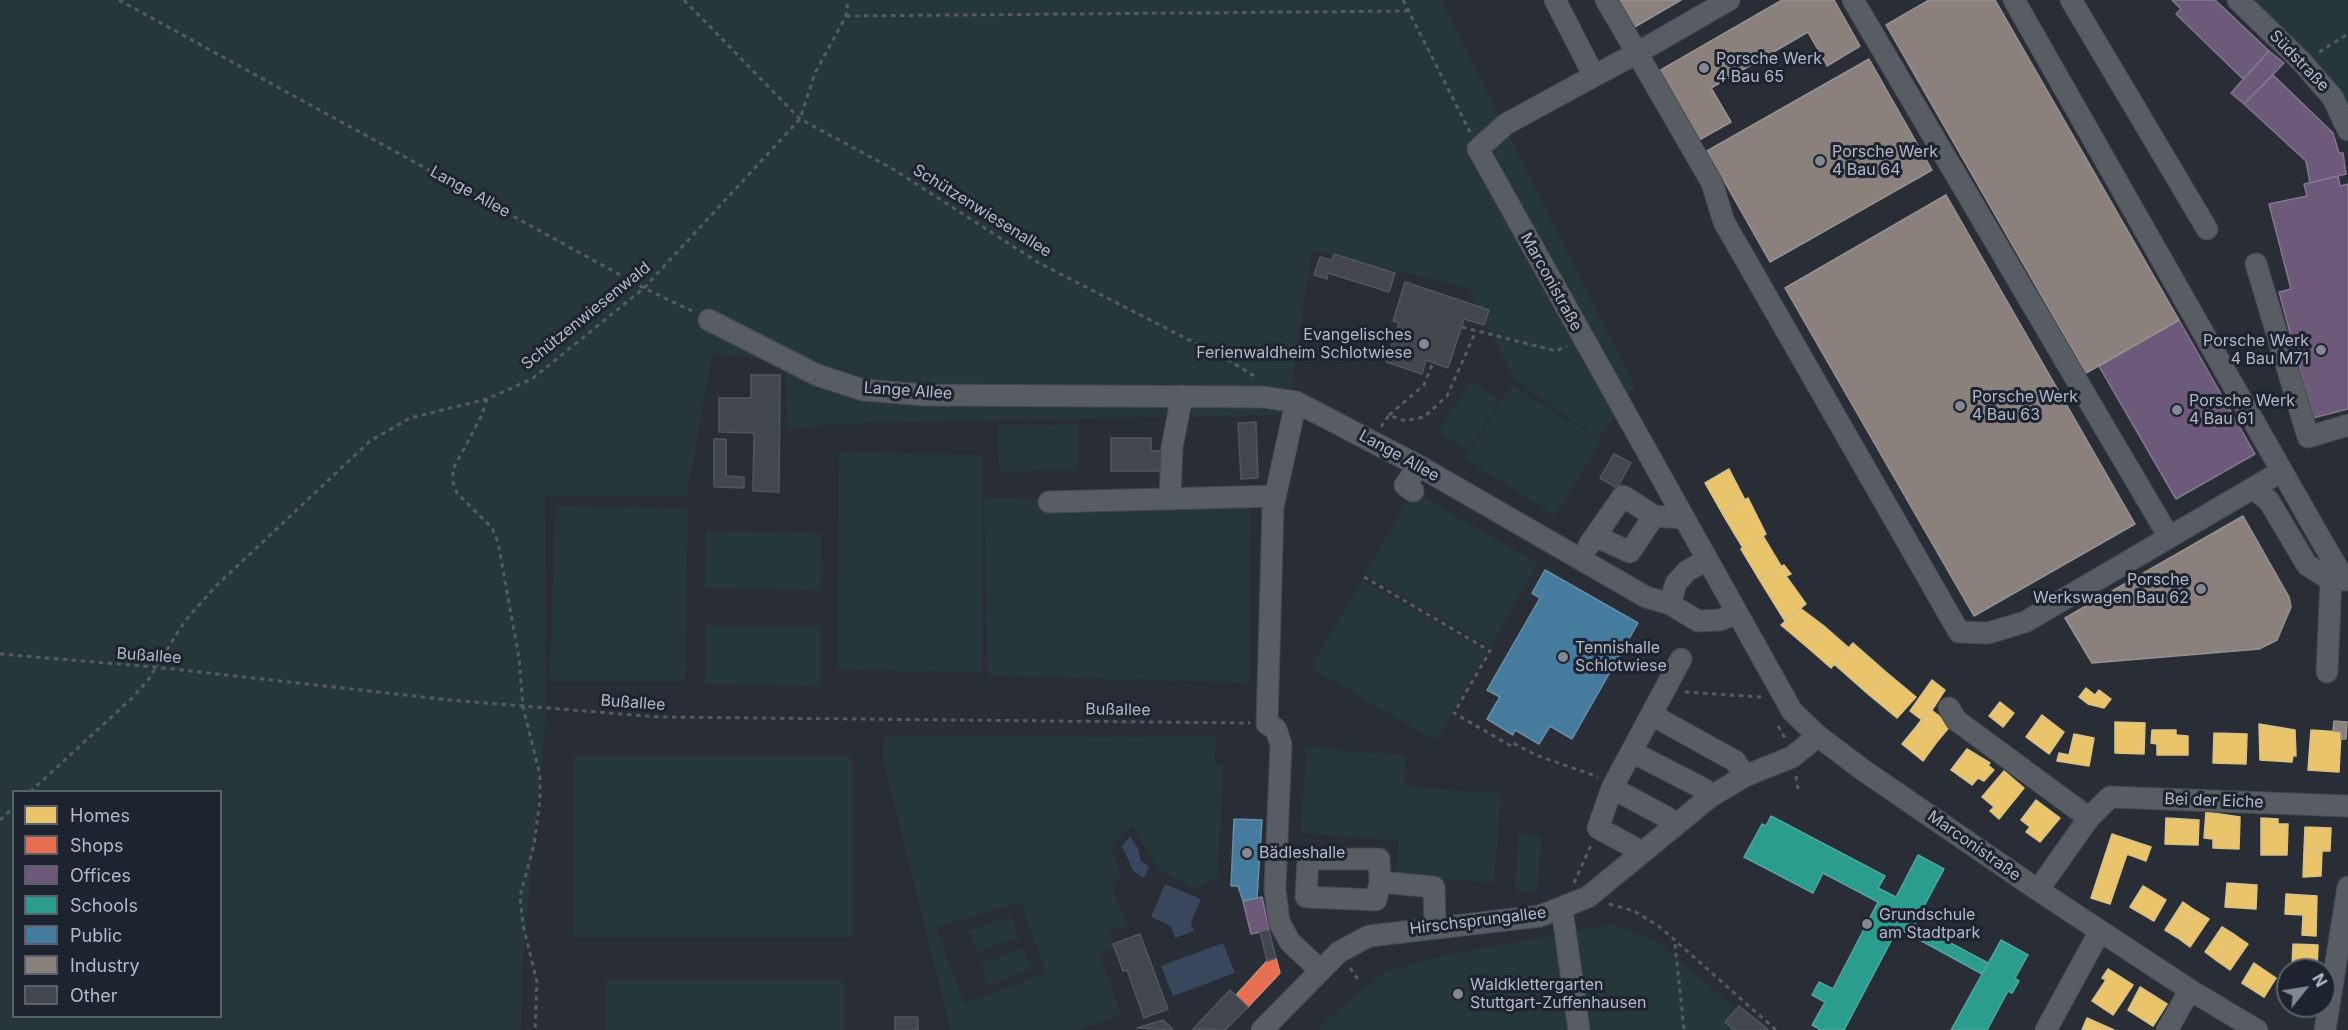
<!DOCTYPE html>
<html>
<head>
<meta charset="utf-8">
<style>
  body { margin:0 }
  #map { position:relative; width:2348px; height:1030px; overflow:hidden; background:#292d35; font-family:Inter,sans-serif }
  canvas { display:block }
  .legend { position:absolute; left:12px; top:790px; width:210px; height:228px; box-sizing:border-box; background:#1d242f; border:2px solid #59606b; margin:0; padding:8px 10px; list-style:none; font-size:18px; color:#b3b9c6 }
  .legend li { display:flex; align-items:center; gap:12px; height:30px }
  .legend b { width:30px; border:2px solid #59606b }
  .north { position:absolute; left:2276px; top:958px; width:60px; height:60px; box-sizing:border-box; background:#1d242f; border:2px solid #59606b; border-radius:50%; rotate:60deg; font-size:16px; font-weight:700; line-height:24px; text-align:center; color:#b3b9c6 }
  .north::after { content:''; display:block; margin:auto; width:21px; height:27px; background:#838893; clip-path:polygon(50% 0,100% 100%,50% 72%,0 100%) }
</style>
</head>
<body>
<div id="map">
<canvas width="2348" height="1030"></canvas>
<ul class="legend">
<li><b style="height:16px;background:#e9c46a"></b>Homes</li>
<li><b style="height:16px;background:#e76f51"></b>Shops</li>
<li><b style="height:16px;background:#6d597a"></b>Offices</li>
<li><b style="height:16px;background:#2a9d8f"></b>Schools</li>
<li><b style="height:16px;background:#457b9d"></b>Public</li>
<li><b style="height:16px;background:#8a817c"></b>Industry</li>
<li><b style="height:16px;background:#43474d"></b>Other</li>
</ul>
<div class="north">N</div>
</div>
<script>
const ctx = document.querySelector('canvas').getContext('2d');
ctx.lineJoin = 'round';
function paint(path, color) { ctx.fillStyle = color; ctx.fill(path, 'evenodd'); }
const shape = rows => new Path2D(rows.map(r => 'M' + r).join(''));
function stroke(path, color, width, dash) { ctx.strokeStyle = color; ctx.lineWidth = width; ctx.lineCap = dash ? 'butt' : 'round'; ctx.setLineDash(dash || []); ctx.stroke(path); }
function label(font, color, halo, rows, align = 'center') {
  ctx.font = font + ' Inter,sans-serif'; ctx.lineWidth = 6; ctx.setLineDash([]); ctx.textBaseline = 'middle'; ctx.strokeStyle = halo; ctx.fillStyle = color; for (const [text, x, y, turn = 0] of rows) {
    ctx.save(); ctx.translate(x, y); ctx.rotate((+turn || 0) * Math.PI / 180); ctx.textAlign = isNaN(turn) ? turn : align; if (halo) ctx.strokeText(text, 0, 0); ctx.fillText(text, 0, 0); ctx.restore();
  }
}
const green = shape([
  [0,0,1441,0,1635,387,1598,438,1515,380,1468,288,1312,250,1287,415,842,423,788,430,785,361,712,354,687,496,545,496,546,714,522,973,521,1030,0,1030],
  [14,792,220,792,220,1016,14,1016],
  [2238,0,2348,0,2348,130],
  [1471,381,1499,400,1468,451,1439,432],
  [1512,385,1601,442,1555,515,1465,459],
  [1077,424,1077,470,999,471,998,425],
  [839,452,981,455,981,673,838,669],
  [1413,491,1538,564,1490,647,1365,575],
  [984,498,1251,502,1250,683,988,675],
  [555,506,688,509,685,681,550,681],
  [706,531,821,533,820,590,705,588],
  [1362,580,1487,652,1436,741,1311,668],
  [706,626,820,626,820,686,705,684],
  [1216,736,1215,765,1223,765,1218,876,1194,889,1158,869,1132,825,1111,846,1120,874,1112,887,1127,925,1109,931,1115,949,1099,952,1121,1014,1081,1030,951,1030,883,760,884,737],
  [1021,902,1046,973,964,1004,936,927],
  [1307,747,1405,755,1404,786,1501,794,1494,883,1397,875,1399,840,1300,833],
  [573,756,852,756,852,937,573,937],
  [1518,834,1541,836,1538,892,1515,891],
  [1011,916,1019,937,977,952,969,931],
  [1615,924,1660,944,1761,1030,1315,1030,1384,972,1445,955],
  [1023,948,1031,969,990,985,981,964],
  [605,980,844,980,844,1030,605,1030]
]);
const water = shape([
  [1130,837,1138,848,1141,861,1149,867,1144,878,1133,871,1122,846],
  [1165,884,1201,899,1191,922,1194,931,1175,938,1171,926,1151,917],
  [1223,943,1235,973,1173,996,1161,966]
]);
const homes = shape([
  [1729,469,1745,500,1722,513,1705,483,1729,469],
  [1748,498,1766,534,1743,548,1722,513,1748,498],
  [1763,536,1781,566,1759,579,1741,549,1763,536],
  [1784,565,1791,574,1786,576,1806,604,1785,621,1759,579,1784,565],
  [1800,608,1824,626,1807,647,1781,625,1800,608],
  [1824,626,1849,648,1831,668,1807,647,1824,626],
  [1853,643,1886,672,1868,694,1834,664,1853,643],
  [1886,672,1916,697,1897,718,1868,694,1886,672],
  [1932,680,1945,690,1932,710,1930,709,1922,720,1910,711,1932,680],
  [2086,688,2095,695,2099,690,2111,699,2104,708,2088,704,2079,697,2086,688],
  [2000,702,2014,713,2003,727,1989,716,2000,702],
  [1930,709,1951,725,1936,743,1916,727,1930,709],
  [2042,715,2064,732,2049,754,2026,737,2042,715],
  [2115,722,2145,723,2144,754,2115,753,2115,722],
  [2259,724,2295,730,2296,756,2293,755,2292,762,2260,760,2259,724],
  [1916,727,1936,743,1923,761,1902,744,1916,727],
  [2152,730,2176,730,2176,735,2188,736,2188,755,2157,755,2157,744,2151,743,2152,730],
  [2311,730,2341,732,2339,772,2308,770,2311,730],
  [2214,733,2247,734,2246,764,2213,763,2214,733],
  [2074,734,2094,738,2089,766,2057,761,2059,753,2069,755,2074,734],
  [1967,749,1990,763,1988,765,1994,770,1984,781,1978,778,1972,785,1951,770,1967,749],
  [2004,771,2024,788,1999,819,1990,811,1994,807,1982,797,2004,771],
  [2036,800,2060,818,2040,842,2026,832,2030,827,2021,820,2036,800],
  [2206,812,2240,817,2239,849,2213,848,2213,839,2204,838,2206,812],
  [2166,818,2199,820,2198,845,2165,844,2166,818],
  [2261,818,2278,819,2278,824,2288,824,2287,855,2261,855,2261,818],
  [2305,827,2331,828,2330,851,2304,851,2305,827],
  [2112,834,2151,847,2146,861,2127,854,2110,904,2091,898,2112,834],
  [2304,851,2322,851,2321,876,2303,877,2304,851],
  [2227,883,2257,885,2256,909,2225,907,2227,883],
  [2143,886,2166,900,2154,921,2130,907,2143,886],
  [2286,894,2317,896,2316,936,2302,935,2303,915,2285,914,2286,894],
  [2183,902,2196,911,2178,938,2165,930,2183,902],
  [2196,911,2209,919,2190,947,2178,938,2196,911],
  [2222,927,2235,935,2217,961,2205,952,2222,927],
  [2235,935,2248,944,2230,970,2217,961,2235,935],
  [2293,944,2318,945,2317,969,2292,968,2293,944],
  [2254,963,2276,978,2264,997,2242,983,2254,963],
  [2108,969,2133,985,2113,1015,2092,1001,2106,980,2102,978,2108,969],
  [2286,979,2288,979,2288,1003,2282,1002,2286,979],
  [2140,987,2167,1004,2153,1026,2128,1010,2140,987],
  [2087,1018,2114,1030,2082,1030,2087,1018]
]);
const shops = shape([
  [1276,958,1280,973,1248,1007,1236,995,1267,961,1276,958]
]);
const offices = shape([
  [2172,0,2215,0,2269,51,2243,79,2176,14,2181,9,2172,0],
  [2269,51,2284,63,2244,104,2231,93,2269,51],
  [2273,75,2333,133,2339,153,2343,153,2346,174,2310,183,2306,161,2244,104,2273,75],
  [2338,176,2340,186,2348,184,2348,409,2313,418,2279,292,2291,289,2269,204,2307,196,2304,184,2338,176],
  [2179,320,2255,454,2176,499,2099,366,2179,320],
  [1262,897,1269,930,1251,934,1243,901,1262,897]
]);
const schools = shape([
  [1771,816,1885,876,1878,888,1896,897,1918,855,1944,869,1909,934,1898,928,1844,1030,1821,1030,1812,1025,1825,1002,1812,995,1819,982,1833,989,1878,902,1823,873,1813,893,1744,857,1762,824,1766,826,1771,816],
  [1915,924,1988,963,1982,974,1909,934,1915,924],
  [2001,940,2028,955,2015,978,2019,981,2012,993,2008,991,1987,1030,1951,1030,2001,940]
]);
const public = shape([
  [1545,570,1638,623,1572,739,1550,726,1539,744,1515,730,1513,735,1487,719,1500,697,1487,690,1540,598,1532,593,1545,570],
  [1234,819,1262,820,1257,898,1243,901,1238,886,1231,886,1234,819]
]);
const industry = shape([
  [1617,0,1681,0,1633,28,1617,0],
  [1782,0,1834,0,1860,46,1827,66,1808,32,1711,88,1731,122,1699,140,1659,71,1782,0],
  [1929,0,1995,0,2179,320,2086,373,1886,25,1929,0],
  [1869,59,1932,170,1770,262,1707,151,1869,59],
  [1946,195,2135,524,1974,616,1785,288,1946,195],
  [2243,516,2289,597,2291,607,2277,640,2259,649,2092,663,2065,618,2243,516],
  [2334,721,2347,722,2346,739,2341,739,2341,732,2333,731,2334,721]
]);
const building = shape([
  [1334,254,1395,273,1389,292,1328,273,1327,279,1314,275,1320,257,1332,260,1334,254],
  [1405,282,1489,310,1484,325,1464,319,1448,368,1426,360,1422,374,1386,362,1399,323,1393,321,1405,282],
  [751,375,780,375,779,492,753,491,754,433,719,432,719,398,751,398,751,375],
  [1256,422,1258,478,1241,479,1238,423,1256,422],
  [1111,438,1151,438,1151,451,1162,451,1163,471,1111,471,1111,438],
  [714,439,726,439,726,476,744,477,744,488,714,487,714,439],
  [1614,454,1631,463,1617,488,1600,478,1614,454],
  [1269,930,1276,958,1267,961,1260,932,1269,930],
  [1140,934,1168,1009,1144,1018,1127,970,1123,971,1113,944,1140,934],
  [1230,990,1248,1007,1225,1030,1193,1029,1230,990],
  [1739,1006,1769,1030,1734,1030,1725,1022,1739,1006],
  [895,1017,918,1017,918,1030,895,1030,895,1017],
  [1163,1020,1173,1030,1137,1028,1163,1020]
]);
const path = shape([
  [119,0,644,288,692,311],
  [684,0,800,119,893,169,1039,263,1230,361,1256,377],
  [1403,0,1470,132],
  [846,16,1408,11],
  [2319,52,2348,34],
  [1462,327,1556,351,1567,346],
  [487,399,481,417,453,469,453,482,457,493,492,528,498,542,519,658,523,707,540,775,540,800,534,845,520,896,523,925,537,982,535,1030],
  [1389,415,1424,385,1433,362],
  [1381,427,1389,415,1405,421,1424,417,1447,396,1476,331],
  [1364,577,1490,651,1454,713,1511,746,1513,743,1536,755,1598,777],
  [0,654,155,667,449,700,659,717,1250,723],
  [1685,692,1761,697],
  [1778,726,1785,738],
  [1796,776,1798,789],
  [30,792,132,698,148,680,185,621,216,586,370,441,410,418,487,399,532,379,644,288,800,119,815,73,846,16,848,0],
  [0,820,14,807],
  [1574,883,1591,845],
  [1609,904,1634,911,1660,927,1776,1030],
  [1675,944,1684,1030],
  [1350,968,1359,981]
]);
const minor = shape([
  [1555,0,1594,76,1637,53,1606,0],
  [1729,0,1637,53,1712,183,1724,222,1959,632,1988,633,2025,622,2282,471],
  [1853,0,2169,537],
  [2014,0,2320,538,2340,572,2348,576],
  [2071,0,2207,229],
  [2238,0,2302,62,2333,98,2348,130],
  [1594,76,1506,124,1478,149,1792,711,1818,736,1863,770,2038,890,2190,990,2257,1030],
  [2256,264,2308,437,2348,425],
  [709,320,817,375,863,390,925,395,1263,397,1296,402,1419,466,1646,597,1670,604,1698,621,1720,620,1736,614],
  [1296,402,1273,507,1267,724,1276,729,1281,745,1275,889,1279,922,1290,942,1319,969],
  [2253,488,2269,501,2307,565,2331,580,2348,580],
  [1413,491,1405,485,1419,466],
  [1170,499,1172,447,1182,396],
  [1049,502,1275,496],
  [1595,536,1630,552,1654,516,1682,518],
  [1589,545,1623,496,1654,516],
  [1670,604,1676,583,1687,571,1707,560],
  [2327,672,2331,580,2340,572],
  [1949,708,1956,720,2089,818],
  [1652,715,1735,761,1745,776],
  [1632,752,1704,789,1710,797],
  [1612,788,1668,818,1674,825],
  [1642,852,1598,828,1612,788,1681,659],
  [1380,882,1376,900,1306,897,1308,859,1379,859,1380,882,1434,887,1435,928],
  [2038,890,2089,818,2110,797,2348,806],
  [1562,909,1579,1030],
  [1262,1030,1339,952,1369,936,1540,916,1588,897,1710,797,1745,776,1792,757,1818,736],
  [2046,1030,2100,931],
  [2167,1030,2190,990],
  [2325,1030,2348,887]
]);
const markers = [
  [1704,68,6,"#838893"],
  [1820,161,6,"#838893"],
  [1424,344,6,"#838893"],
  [2321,350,6,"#838893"],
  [1960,406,6,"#838893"],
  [2177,410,6,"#838893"],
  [2201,589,6,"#838893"],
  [1563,657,6,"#838893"],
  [1247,853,6,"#838893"],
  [1867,924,6,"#838893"],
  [1458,994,6,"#838893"]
];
const poiNames = [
  ["Porsche Werk",1716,59],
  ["4 Bau 65",1716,77],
  ["Porsche Werk",1832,152],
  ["4 Bau 64",1832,170],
  ["Evangelisches",1412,335,"right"],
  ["Ferienwaldheim Schlotwiese",1412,353,"right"],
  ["Porsche Werk",2309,341,"right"],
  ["4 Bau M71",2309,359,"right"],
  ["Porsche Werk",1972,397],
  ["4 Bau 63",1972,415],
  ["Porsche Werk",2189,401],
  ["4 Bau 61",2189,419],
  ["Porsche",2189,580,"right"],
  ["Werkswagen Bau 62",2189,598,"right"],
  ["Tennishalle",1575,648],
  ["Schlotwiese",1575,666],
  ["Bädleshalle",1259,853],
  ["Grundschule",1879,915],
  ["am Stadtpark",1879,933],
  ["Waldklettergarten",1470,985],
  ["Stuttgart-Zuffenhausen",1470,1003]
];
const streetNames = [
  ["Südstraße",2299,61,46],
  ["Lange Allee",470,192,29],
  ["Schützenwiesenallee",982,211,32],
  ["Marconistraße",1551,282,61],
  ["Schützenwiesenwald",586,316,-39],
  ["Lange Allee",908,391,4],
  ["Lange Allee",1399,456,29],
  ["Bußallee",149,656,4],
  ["Bußallee",633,703,4],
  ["Bußallee",1118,710,1],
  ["Bei der Eiche",2214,801,2],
  ["Marconistraße",1974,846,35],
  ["Hirschsprungallee",1478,921,-7]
];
paint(green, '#26373a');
paint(water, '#38465e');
paint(homes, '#e9c46a');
stroke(homes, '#d9c186', 1.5);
paint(shops, '#e76f51');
stroke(shops, '#d78574', 1.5);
paint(offices, '#6d597a');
stroke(offices, '#827691', 1.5);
paint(schools, '#2a9d8f');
stroke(schools, '#53a5a0', 1.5);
paint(public, '#457b9d');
stroke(public, '#668ea9', 1.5);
paint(industry, '#8a817c');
stroke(industry, '#969292', 1.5);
paint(building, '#43474d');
stroke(building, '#51555d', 1.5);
stroke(minor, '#45484e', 23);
stroke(path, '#555b60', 3, [4.5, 4.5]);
stroke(minor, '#585c63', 21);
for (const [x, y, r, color] of markers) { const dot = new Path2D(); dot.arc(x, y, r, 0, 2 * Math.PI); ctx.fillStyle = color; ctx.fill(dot); stroke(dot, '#1d242f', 2); }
label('16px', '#b3b9c6', '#1d242f', poiNames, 'left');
label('16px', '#b3b9c6', '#1d242f', streetNames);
</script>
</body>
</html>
